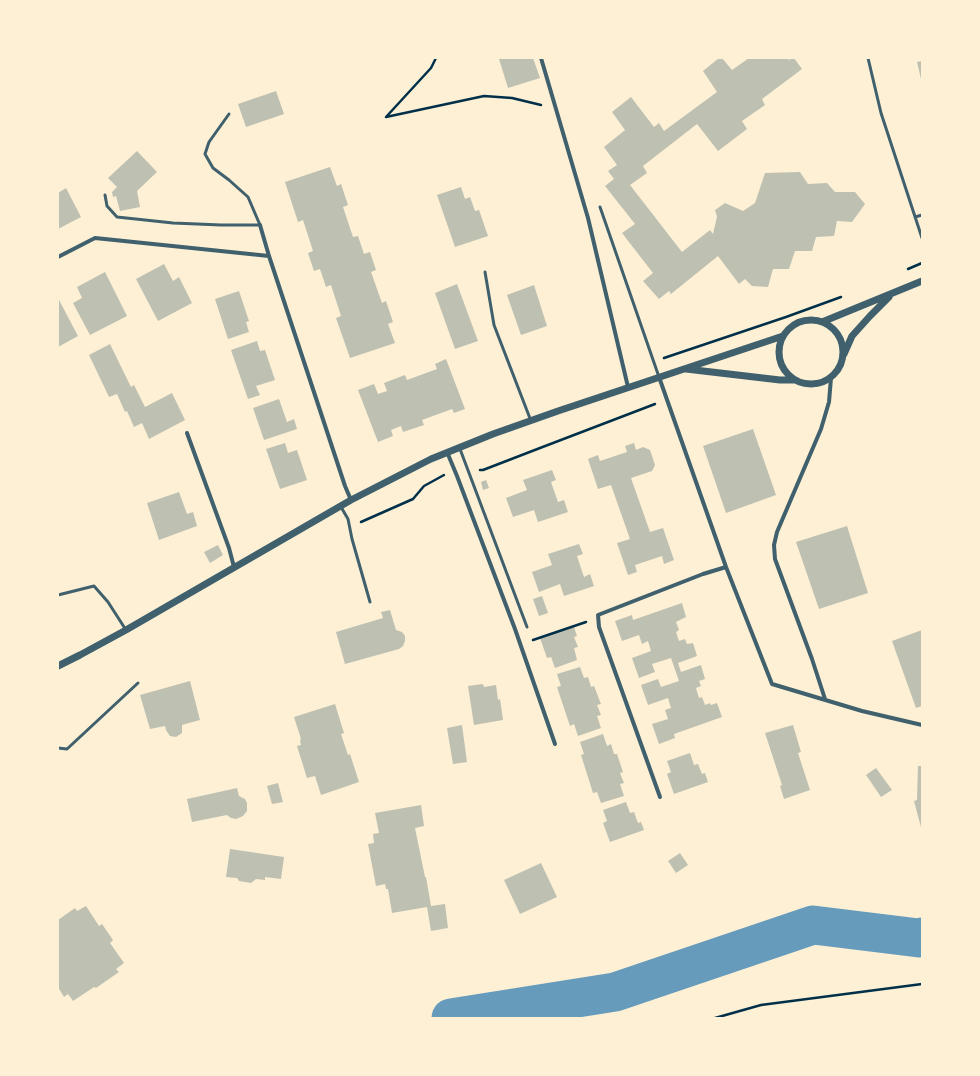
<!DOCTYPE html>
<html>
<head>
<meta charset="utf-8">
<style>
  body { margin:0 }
  #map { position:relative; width:980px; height:1076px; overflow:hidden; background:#fdf0d5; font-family:Inter,sans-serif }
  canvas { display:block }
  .frame { position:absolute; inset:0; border:59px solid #fdf0d5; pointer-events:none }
</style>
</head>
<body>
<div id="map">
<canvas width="980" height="1076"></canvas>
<div class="frame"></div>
</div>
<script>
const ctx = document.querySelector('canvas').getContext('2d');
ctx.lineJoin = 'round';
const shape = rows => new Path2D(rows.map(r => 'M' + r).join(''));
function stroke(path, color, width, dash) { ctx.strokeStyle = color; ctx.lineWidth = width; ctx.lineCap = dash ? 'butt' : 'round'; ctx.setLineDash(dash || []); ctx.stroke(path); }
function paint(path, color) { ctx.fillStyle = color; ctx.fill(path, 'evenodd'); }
const river = shape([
  [451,1018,615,992,813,925,919,938,922,937]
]);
const building = shape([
  [504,58,533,58,540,78,508,88,499,59],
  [719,58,722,58,732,70,749,58,787,58,789,60,791,58,794,58,802,69,762,99,765,105,742,121,747,129,718,151,697,124,643,166,647,173,630,185,682,252,710,230,713,234,717,217,715,210,725,203,743,211,755,203,765,173,800,172,808,184,827,183,835,192,855,192,865,204,852,222,837,221,834,236,816,237,812,251,795,251,789,269,773,269,768,287,752,286,745,279,739,284,718,256,671,294,669,291,659,299,643,281,653,273,622,233,635,224,605,186,614,179,608,171,617,165,604,147,625,130,612,112,631,97,654,127,659,123,664,131,717,92,703,71],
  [922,61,922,79,921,79,917,62],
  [276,91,284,114,246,127,238,104],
  [137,151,157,172,137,191,140,207,120,211,116,196,113,197,112,192,117,187,108,178],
  [330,167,337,186,341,184,348,205,343,207,353,237,358,236,364,254,370,252,376,270,371,272,382,303,386,301,393,322,388,324,395,343,350,358,336,318,341,316,331,285,326,287,320,269,314,271,308,253,313,251,303,220,298,222,285,182],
  [461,187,465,199,470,197,475,211,479,210,488,236,455,247,437,195],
  [66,188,81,217,58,229,58,193],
  [164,264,173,281,179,277,192,303,158,321,136,279],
  [105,272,127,316,90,335,73,303,82,298,77,287],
  [457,284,478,341,455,349,435,293],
  [534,285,547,326,521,335,507,295],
  [239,291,249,321,246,322,249,332,228,339,215,299],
  [58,298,78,336,58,347],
  [257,341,260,351,265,350,275,380,256,386,260,395,248,399,231,350],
  [110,344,131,387,134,385,145,407,172,393,185,420,149,439,142,423,134,427,127,411,125,412,117,394,109,397,89,355],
  [446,359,465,409,454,413,452,409,422,420,424,425,403,432,401,426,391,430,393,436,378,442,358,390,374,384,378,394,387,391,384,383,405,375,407,380,437,369,435,364],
  [279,399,287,422,294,419,297,429,264,440,253,408],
  [753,429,776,495,726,513,703,446],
  [285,443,288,453,297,450,307,480,280,489,266,449],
  [634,443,636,450,643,447,650,450,655,465,652,471,631,478,650,532,663,528,674,560,664,564,662,556,635,565,637,572,628,575,617,543,630,539,611,485,598,489,588,459,598,455,600,461,627,452,625,446],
  [552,470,556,480,551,482,558,502,564,500,568,512,538,522,534,510,513,517,506,498,527,490,523,480],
  [486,480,489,488,483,490,481,482],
  [179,492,187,514,193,512,197,526,159,540,147,503],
  [847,526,868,593,819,609,796,542],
  [579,544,583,554,577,556,584,577,590,574,594,586,564,596,560,584,539,592,532,572,552,565,548,554],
  [218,545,223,555,210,563,204,552],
  [542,596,548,613,539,616,533,599],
  [682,603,686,617,676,622,679,630,676,632,679,641,685,639,687,644,693,643,697,656,678,663,681,672,701,665,705,679,699,681,701,686,696,688,699,698,702,697,705,705,710,703,711,705,717,703,722,717,674,734,675,738,659,744,652,724,668,719,665,710,671,708,668,698,648,705,641,685,658,679,661,687,679,681,671,658,652,664,655,672,639,678,632,658,651,651,648,641,642,644,639,635,622,641,615,621,632,615,633,620],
  [390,610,396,630,402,632,405,636,405,641,403,646,399,649,345,664,336,632,383,618,381,612],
  [574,627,577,636,574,637,578,647,574,648,577,660,555,668,551,657,547,658,540,638],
  [922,630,922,706,916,708,892,641],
  [580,667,584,678,588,677,591,687,594,686,601,704,597,705,601,715,597,716,601,728,578,736,574,724,570,726,557,687,561,686,557,674],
  [190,681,200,720,182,725,182,733,176,737,170,736,166,730,165,726,150,729,140,695],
  [483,684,484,687,496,685,498,700,500,699,503,720,474,725,468,686],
  [335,704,344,733,341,734,348,755,350,754,359,782,321,795,315,776,307,778,297,746,301,745,300,740,301,739,294,717],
  [462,725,467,762,453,764,447,728],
  [793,725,801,752,798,753,810,790,784,799,780,786,782,785,765,733],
  [603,734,607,746,611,744,614,754,617,754,623,772,620,773,624,783,620,784,624,796,601,803,597,792,593,793,581,755,584,754,580,742],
  [690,753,694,765,698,764,702,774,705,773,708,782,674,794,667,774,671,772,667,761],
  [918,766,922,766,922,831,914,801,917,800],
  [876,768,892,790,881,797,866,775],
  [278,783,283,802,272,804,267,786],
  [237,788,239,796,245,799,247,803,247,811,243,816,236,819,231,818,227,815,192,822,187,799],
  [626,802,630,813,634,812,638,823,641,822,644,830,610,842,603,823,607,821,603,810],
  [421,805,424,826,415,828,425,877,426,877,431,906,445,904,448,928,431,931,427,907,392,913,388,889,386,889,385,884,376,886,368,844,374,843,373,834,379,833,375,813],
  [230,849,284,857,281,879,265,877,265,880,256,879,251,883,239,881,237,878,226,877],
  [680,853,688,865,676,873,668,861],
  [541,863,557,897,520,914,504,880],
  [86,906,99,926,102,924,113,940,110,943,124,963,116,969,119,972,96,988,94,987,73,1001,68,994,64,997,58,987,58,920,75,908,77,911]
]);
const path = shape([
  [436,58,431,68,386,117,484,96,512,98,541,105],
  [908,269,922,263],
  [664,358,786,317,841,297],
  [480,470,483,470,540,448,655,404],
  [361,522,413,499,424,486,444,475],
  [533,640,586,622],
  [715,1018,761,1005,922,984]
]);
const service = shape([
  [868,58,881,113,922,238],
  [105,195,107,206,117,217,173,223,221,225,260,225,248,197,229,180,213,168,205,154,209,142,229,114],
  [600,207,659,377],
  [915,217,922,215],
  [485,272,494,325,531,421],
  [460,449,527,627],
  [341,507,348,519,352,539,370,602],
  [58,595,94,586,108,602,126,630],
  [58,748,67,749,138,683]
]);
const minor = shape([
  [541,58,588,218,628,387],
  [260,225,269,256,345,486,351,500],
  [58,257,95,238,269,256],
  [659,377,726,567,772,684,862,711,922,725],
  [187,433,229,548,234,567],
  [447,452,457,476,515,629,555,744],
  [825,699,812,659,775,559,774,545,777,532,821,429,829,402,831,378],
  [660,797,599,627,598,615,703,574,726,567]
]);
const tertiary = shape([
  '779 352a32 32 0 1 1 64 0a32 32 0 1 1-64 0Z',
  [822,322,922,281],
  [844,354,852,336,870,316,889,297],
  [686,369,780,380,795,380],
  [58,666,80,655,126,630,351,500,431,459,493,434,558,411,783,336]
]);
stroke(river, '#669bbc', 39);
paint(building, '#bec0b2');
stroke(path, '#003049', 2.5);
stroke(service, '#3f606c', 3);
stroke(minor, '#3f606c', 4);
stroke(tertiary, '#3f606c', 7);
</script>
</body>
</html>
